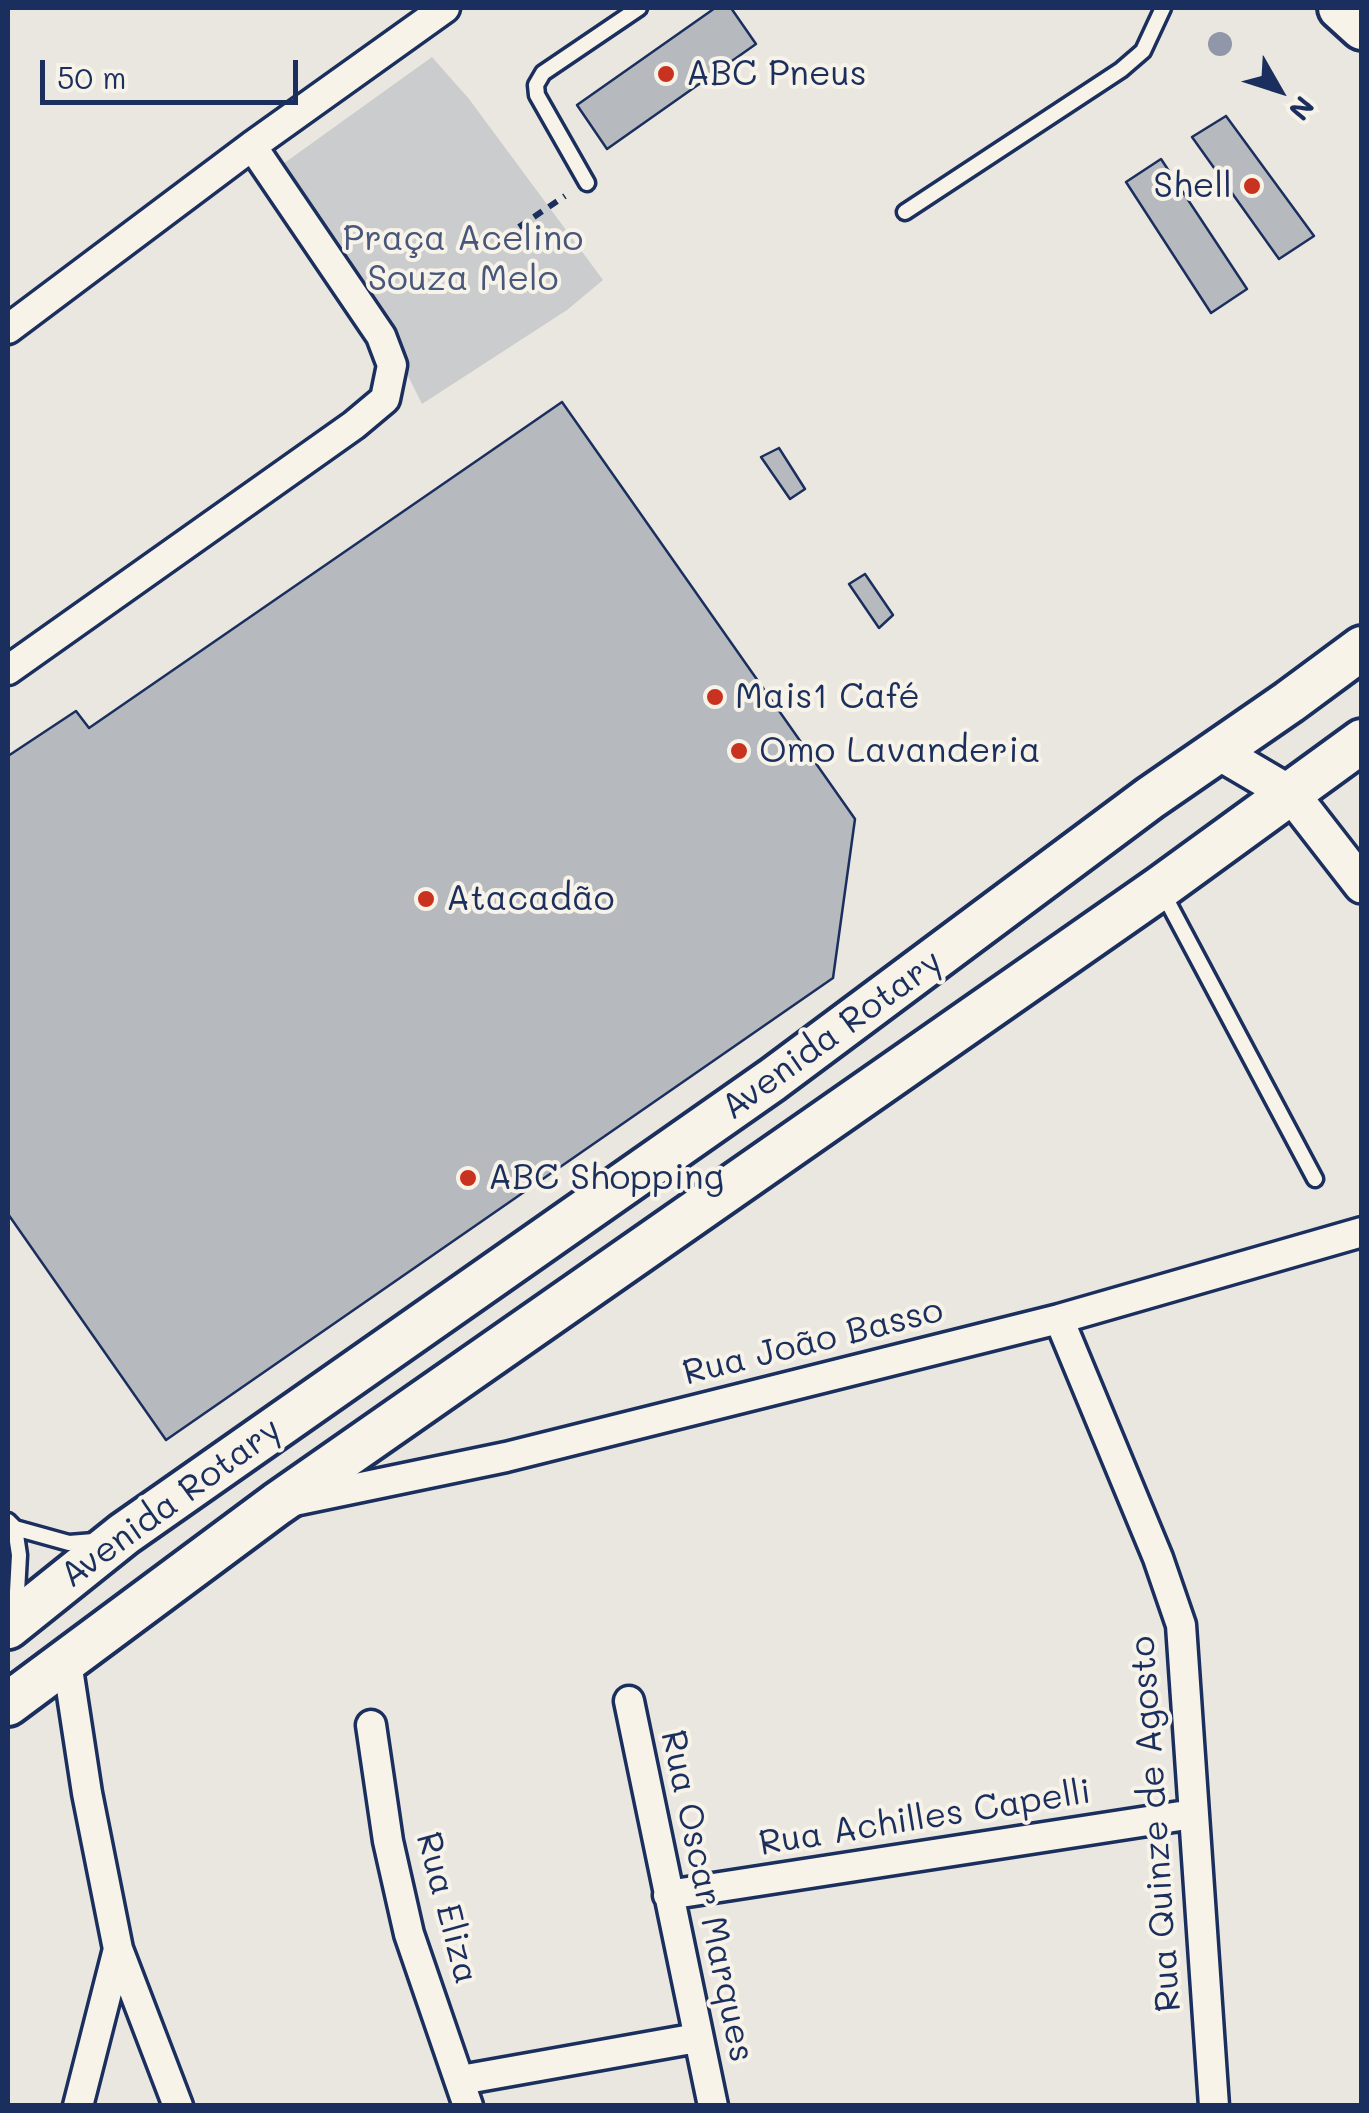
<!DOCTYPE html>
<html>
<head>
<meta charset="utf-8">
<style>
  body { margin:0 }
  #map { position:relative; width:1369px; height:2113px; overflow:hidden; background:#eae7e0; font-family:Mali,sans-serif }
  canvas { display:block }
  .frame { position:absolute; inset:0; border:10px solid #1b2f5e; pointer-events:none }
  .north { position:absolute; left:1229px; top:40px; width:100px; height:100px; -webkit-text-stroke:8px #f7f3e8; paint-order:stroke; rotate:129deg; font-size:28px; font-weight:700; line-height:40px; text-align:center; color:#1b2f5e }
  .north::after { content:''; display:block; margin:auto; width:35px; height:45px; background:#1b2f5e; clip-path:polygon(50% 0,100% 100%,50% 72%,0 100%) }
  .scale { position:absolute; left:40px; top:60px; width:258px; height:45px; box-sizing:border-box; border:5px solid #1b2f5e; border-top:0; padding-left:12px; font-size:30px; line-height:35px; white-space:nowrap; color:#1b2f5e; -webkit-text-stroke:8px #f7f3e8; paint-order:stroke }
</style>
</head>
<body>
<div id="map">
<canvas width="1369" height="2113"></canvas>
<div class="frame"></div>
<div class="north">N</div>
<div class="scale">50 m</div>
</div>
<script>
const ctx = document.querySelector('canvas').getContext('2d');
ctx.lineJoin = 'round';
function paint(path, color) { ctx.fillStyle = color; ctx.fill(path, 'evenodd'); }
const shape = rows => new Path2D(rows.map(r => 'M' + r).join(''));
function stroke(path, color, width, dash) { ctx.strokeStyle = color; ctx.lineWidth = width; ctx.lineCap = dash ? 'butt' : 'round'; ctx.setLineDash(dash || []); ctx.stroke(path); }
function label(font, color, halo, rows, align = 'center') {
  ctx.font = font + ' Mali,sans-serif'; ctx.lineWidth = 8; ctx.setLineDash([]); ctx.textBaseline = 'middle'; ctx.strokeStyle = halo; ctx.fillStyle = color; for (const [text, x, y, turn = 0] of rows) {
    ctx.save(); ctx.translate(x, y); ctx.rotate((+turn || 0) * Math.PI / 180); ctx.textAlign = isNaN(turn) ? turn : align; if (halo) ctx.strokeText(text, 0, 0); ctx.fillText(text, 0, 0); ctx.restore();
  }
}
const green = shape([
  [432,57,469,99,603,280,567,310,422,404,350,259,276,169]
]);
const building = shape([
  [715,8,731,8,756,44,607,149,577,105,715,8],
  [1226,116,1314,236,1279,259,1192,137,1226,116],
  [1161,159,1247,289,1211,313,1126,182,1161,159],
  [562,402,855,819,833,978,166,1440,8,1214,8,756,76,711,89,728,562,402],
  [779,448,805,489,790,499,761,457,779,448],
  [865,574,893,615,879,628,849,584,865,574]
]);
const path = shape([
  [504,237,565,196]
]);
const service = shape([
  [587,183,537,95,536,85,543,73,639,8],
  [905,212,1121,70,1143,51,1163,8],
  [1163,893,1315,1179],
  [8,1521,15,1528,69,1543,94,1541],
  [13,1606,17,1592,19,1555,15,1528]
]);
const minor = shape([
  [8,329,252,146,445,8],
  [8,670,354,425,385,399,392,365,381,336,252,146],
  [1059,1319,1158,1558,1181,1625,1214,2106],
  [294,1501,506,1457,1059,1319,1362,1232],
  [67,1662,87,1793,118,1949,178,2106],
  [629,1701,713,2106],
  [371,1725,388,1841,409,1934,468,2106],
  [668,1895,1193,1814],
  [461,2080,697,2038],
  [78,2106,118,1949]
]);
const tertiary = shape([
  [1219,752,1292,795,1362,885]
]);
const primary = shape([
  [1340,8,1362,28],
  [8,1627,124,1534,772,1080,1150,798,1289,702,1362,648],
  [8,1704,277,1504,1160,888,1362,741]
]);
const trees = [
  [1220,44]
];
const markers = [
  [666,74,10,"#c8321e"],
  [1252,186,10,"#c8321e"],
  [715,697,10,"#c8321e"],
  [739,751,10,"#c8321e"],
  [426,899,10,"#c8321e"],
  [468,1178,10,"#c8321e"]
];
const poiNames = [
  ["ABC Pneus",686,74],
  ["Shell",1232,186,"right"],
  ["Mais1 Café",735,697],
  ["Omo Lavanderia",759,751],
  ["Atacadão",446,899],
  ["ABC Shopping",488,1178]
];
const parkNames = [
  ["Praça Acelino",463,239],
  ["Souza Melo",463,279]
];
const streetNames = [
  ["Avenida Rotary",832,1035,-36],
  ["Rua João Basso",813,1342,-14],
  ["Avenida Rotary",171,1503,-36],
  ["Rua Achilles Capelli",925,1818,-9],
  ["Rua Quinze de Agosto",1156,1824,-94],
  ["Rua Oscar Marques",707,1896,78],
  ["Rua Eliza",447,1908,75]
];
paint(green, '#cbcccd');
paint(building, '#b6babf');
stroke(building, '#1b2f5e', 2.5);
stroke(service, '#1b2f5e', 21);
stroke(minor, '#1b2f5e', 35);
stroke(tertiary, '#1b2f5e', 42);
stroke(primary, '#1b2f5e', 50);
stroke(path, '#1b2f5e', 6, [10, 8]);
stroke(service, '#f7f3e8', 14);
stroke(minor, '#f7f3e8', 28);
stroke(tertiary, '#f7f3e8', 35);
stroke(primary, '#f7f3e8', 42);
ctx.fillStyle = '#9097a8';
for (const [x, y] of trees) { ctx.beginPath(); ctx.arc(x, y, 12, 0, 2 * Math.PI); ctx.fill(); }
for (const [x, y, r, color] of markers) { const dot = new Path2D(); dot.arc(x, y, r, 0, 2 * Math.PI); ctx.fillStyle = color; ctx.fill(dot); stroke(dot, '#f7f3e8', 4); }
label('35px', '#1b2f5e', '#f7f3e8', poiNames, 'left');
label('35px', '#47567a', '#f7f3e8', parkNames);
label('35px', '#1b2f5e', '#f7f3e8', streetNames);
</script>
</body>
</html>
